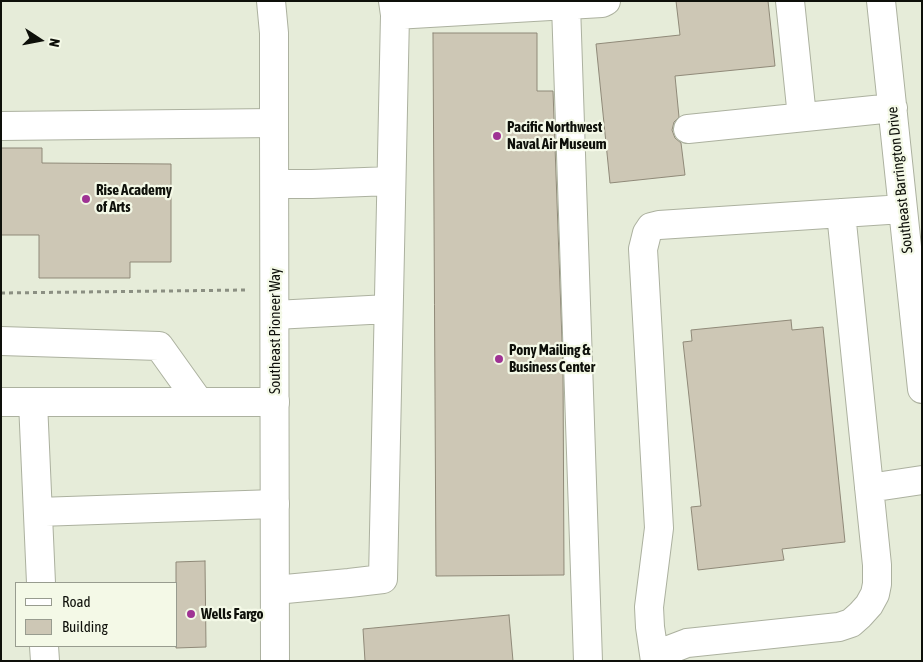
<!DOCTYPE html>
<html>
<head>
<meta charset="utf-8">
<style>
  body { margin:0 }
  #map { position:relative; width:923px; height:662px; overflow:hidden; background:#e6ecd9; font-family:"Asap Condensed",sans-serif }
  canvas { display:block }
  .frame { position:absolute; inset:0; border:2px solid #0e100a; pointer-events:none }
  .legend { position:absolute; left:15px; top:582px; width:162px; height:65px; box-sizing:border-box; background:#f4f9e7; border:1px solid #989c8f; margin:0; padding:6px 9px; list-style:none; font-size:15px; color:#0e100a }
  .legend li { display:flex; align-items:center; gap:10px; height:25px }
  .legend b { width:25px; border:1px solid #989c8f }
  .north { position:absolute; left:15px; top:15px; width:50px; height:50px; -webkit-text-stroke:4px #f4f9e7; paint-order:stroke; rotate:101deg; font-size:14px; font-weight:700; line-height:20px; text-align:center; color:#0e100a }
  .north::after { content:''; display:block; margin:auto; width:18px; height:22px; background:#0e100a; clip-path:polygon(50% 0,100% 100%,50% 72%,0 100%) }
</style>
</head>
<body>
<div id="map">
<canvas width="923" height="662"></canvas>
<div class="frame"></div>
<ul class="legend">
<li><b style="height:6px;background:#fff"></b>Road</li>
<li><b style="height:14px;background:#cdc7b5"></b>Building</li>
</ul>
<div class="north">N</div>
</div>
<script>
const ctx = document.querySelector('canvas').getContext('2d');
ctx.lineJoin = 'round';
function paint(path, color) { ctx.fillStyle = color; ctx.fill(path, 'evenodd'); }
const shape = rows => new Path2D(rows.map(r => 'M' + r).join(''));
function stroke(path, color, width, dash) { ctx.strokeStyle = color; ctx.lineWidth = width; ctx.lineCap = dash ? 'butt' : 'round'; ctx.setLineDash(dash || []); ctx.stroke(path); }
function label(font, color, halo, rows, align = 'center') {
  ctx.font = font + ' "Asap Condensed",sans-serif'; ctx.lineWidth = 4.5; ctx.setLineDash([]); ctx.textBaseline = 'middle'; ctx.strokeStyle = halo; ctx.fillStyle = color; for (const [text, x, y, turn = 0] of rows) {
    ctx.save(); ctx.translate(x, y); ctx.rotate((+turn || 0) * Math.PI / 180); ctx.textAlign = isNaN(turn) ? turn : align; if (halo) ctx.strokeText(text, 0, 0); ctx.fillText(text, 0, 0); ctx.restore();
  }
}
const building = shape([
  [676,1,768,1,775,66,675,76,679,117,674,122,672,130,675,138,681,143,685,175,610,183,596,44,680,35,676,1],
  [433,33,537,33,537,91,553,91,563,368,564,575,436,576,433,33],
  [1,148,42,148,42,163,171,164,171,262,130,262,130,278,39,278,39,235,1,235,1,148],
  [791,320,792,330,823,327,845,542,782,549,784,560,698,570,691,507,701,506,683,342,692,341,691,330,791,320],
  [205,561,206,647,176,648,176,562,205,561],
  [509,615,513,661,365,661,363,629,509,615]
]);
const path = shape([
  [1,293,246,290]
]);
const minor = shape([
  [790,1,802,117],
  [881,1,922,389],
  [566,5,588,661],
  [395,15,602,3,606,1],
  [1,126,274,123],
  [688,129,893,108],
  [275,184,312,184,391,181],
  [275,315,388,309],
  [1,341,159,346,199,402],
  [1,402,275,402],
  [33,402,41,583],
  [869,488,922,480],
  [38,512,275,504],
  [275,590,349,583,383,579,395,15,393,1],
  [44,646,45,661],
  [655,661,650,627,649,607,659,528,643,249,647,233,651,227,659,225,903,209],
  [658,661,666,651,687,643,839,627,851,623,860,615,869,605,875,594,877,584,877,565,841,213]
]);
const major = shape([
  [271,1,274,33,274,123,275,661]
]);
const markers = [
  [497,136,5,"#9f3394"],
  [86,199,5,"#9f3394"],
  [499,359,5,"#9f3394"],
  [191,614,5,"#9f3394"]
];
const poiNames = [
  ["Pacific Northwest",507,127],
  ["Naval Air Museum",507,144],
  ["Rise Academy",96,190],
  ["of Arts",96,207],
  ["Pony Mailing &",509,350],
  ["Business Center",509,367],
  ["Wells Fargo",201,614]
];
const streetNames = [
  ["Southeast Barrington Drive",900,180,-96],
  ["Southeast Pioneer Way",275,331,-90]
];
paint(building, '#cdc7b5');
stroke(building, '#8f8978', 1);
stroke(minor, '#acb19f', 30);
stroke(major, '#acb19f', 30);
stroke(path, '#8b8f82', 3, [4, 4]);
stroke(minor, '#fff', 28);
stroke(major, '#fff', 28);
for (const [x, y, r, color] of markers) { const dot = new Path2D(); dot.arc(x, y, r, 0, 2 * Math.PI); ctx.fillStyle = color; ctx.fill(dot); stroke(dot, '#f4f9e7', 2); }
label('bold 15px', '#0e100a', '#f4f9e7', poiNames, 'left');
label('15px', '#0e100a', '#f4f9e7', streetNames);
</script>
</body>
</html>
